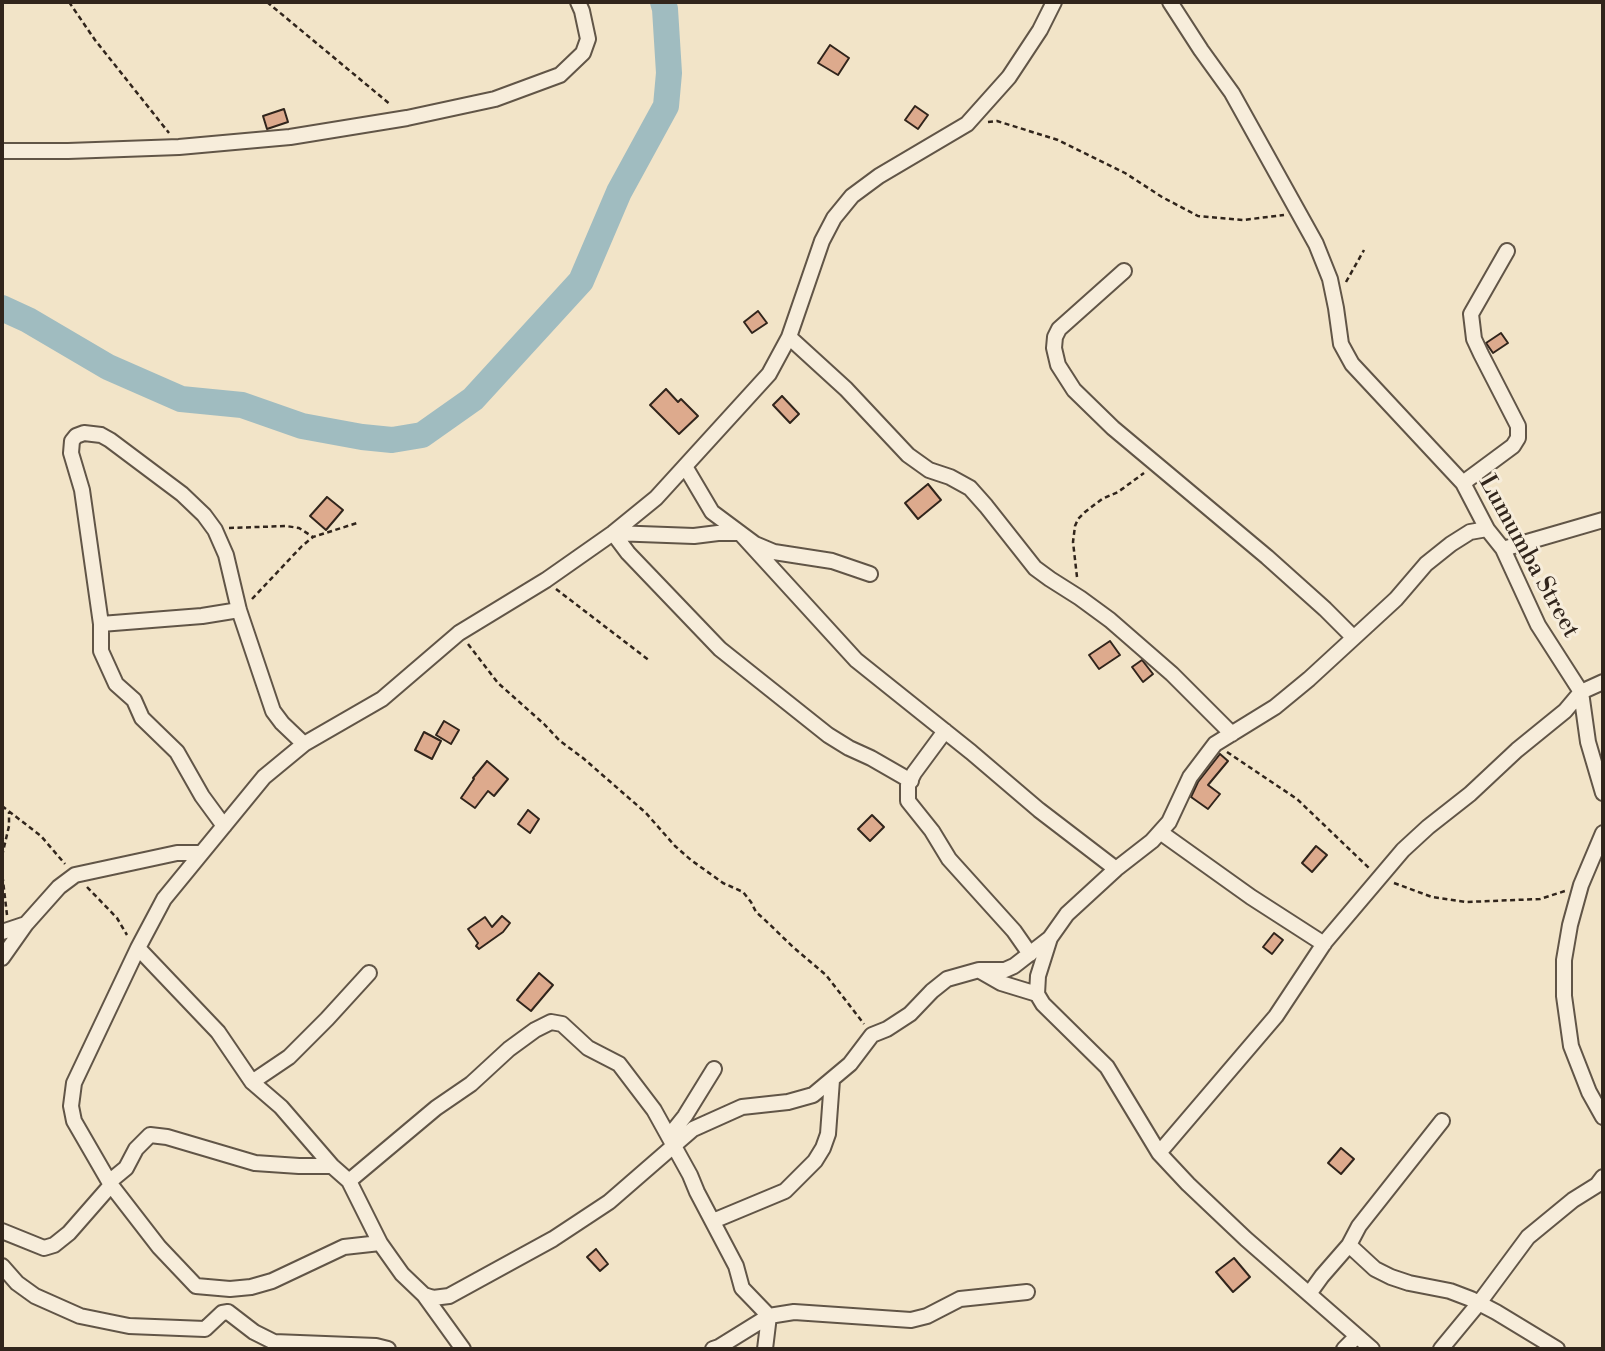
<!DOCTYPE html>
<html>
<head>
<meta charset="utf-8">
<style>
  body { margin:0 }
  #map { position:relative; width:1605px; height:1351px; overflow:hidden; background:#f2e4c8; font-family:"Libre Bodoni",serif }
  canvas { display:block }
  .frame { position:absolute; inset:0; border:4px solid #31251c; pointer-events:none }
</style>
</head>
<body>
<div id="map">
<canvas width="1605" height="1351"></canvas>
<div class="frame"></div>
</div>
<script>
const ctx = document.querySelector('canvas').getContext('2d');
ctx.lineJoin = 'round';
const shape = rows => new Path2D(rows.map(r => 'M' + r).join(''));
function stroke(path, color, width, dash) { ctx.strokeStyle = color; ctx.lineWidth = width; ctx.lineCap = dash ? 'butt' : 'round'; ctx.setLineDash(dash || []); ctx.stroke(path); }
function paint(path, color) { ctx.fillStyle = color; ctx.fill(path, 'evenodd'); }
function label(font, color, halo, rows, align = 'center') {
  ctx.font = font + ' "Libre Bodoni",serif'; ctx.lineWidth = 6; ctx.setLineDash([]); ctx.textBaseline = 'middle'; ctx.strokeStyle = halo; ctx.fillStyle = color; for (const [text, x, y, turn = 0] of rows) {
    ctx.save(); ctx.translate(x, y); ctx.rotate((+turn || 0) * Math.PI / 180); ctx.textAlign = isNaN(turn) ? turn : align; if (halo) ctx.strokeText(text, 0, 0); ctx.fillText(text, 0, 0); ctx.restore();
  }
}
const river = shape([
  [2,308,28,320,108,367,181,399,242,405,302,426,362,437,392,440,422,435,473,399,581,281,619,192,666,106,669,73,665,9,663,2]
]);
const building = shape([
  [830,45,849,58,838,75,818,63,830,45],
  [915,106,928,115,918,129,905,120,915,106],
  [284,109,288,122,267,129,263,116,284,109],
  [758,311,767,323,752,333,744,322,758,311],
  [1501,333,1508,343,1493,353,1486,343,1501,333],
  [666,389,678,402,681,399,698,416,679,434,650,405,666,389],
  [782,396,799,414,790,423,773,405,782,396],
  [928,484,941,500,918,519,905,503,928,484],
  [327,497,343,510,326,530,310,516,327,497],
  [1110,641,1120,655,1099,669,1089,655,1110,641],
  [1142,660,1153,674,1143,682,1132,667,1142,660],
  [444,721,459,730,451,744,436,735,444,721],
  [424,732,441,741,432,759,415,750,424,732],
  [1220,754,1228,761,1208,785,1220,794,1208,809,1191,797,1198,782,1220,754],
  [487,761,508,779,494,796,488,791,475,808,461,798,474,779,473,778,487,761],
  [528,810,539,819,530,833,518,824,528,810],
  [872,815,884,827,870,841,858,829,872,815],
  [1316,846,1327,855,1312,872,1302,863,1316,846],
  [502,916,510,923,503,932,479,949,476,946,478,943,468,929,485,917,492,927,502,916],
  [1274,933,1283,940,1272,954,1263,947,1274,933],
  [539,973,553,985,531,1011,517,1000,539,973],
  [1341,1148,1354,1159,1341,1174,1328,1163,1341,1148],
  [596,1249,608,1264,600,1271,587,1257,596,1249],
  [1234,1258,1250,1277,1233,1292,1216,1272,1234,1258]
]);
const path = shape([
  [69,2,95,40,169,133],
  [267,2,391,105],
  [988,122,997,121,1058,140,1125,173,1162,197,1198,216,1243,220,1284,215],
  [1346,282,1364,250],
  [229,528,286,526,299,528,313,537],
  [1077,577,1073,542,1075,526,1078,519,1085,512,1102,499,1118,492,1144,473],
  [556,589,650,661],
  [252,599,302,546,313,537,357,523],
  [468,644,498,683,544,724,560,741,583,758,646,813,675,846,691,860,723,883,743,892,751,902,756,912,764,919,793,947,826,975,864,1024],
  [1227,752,1297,799,1370,869],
  [2,806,41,836,65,864],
  [1394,883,1432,897,1466,902,1540,899,1565,891],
  [87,887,117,918,127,935],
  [7,915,2,872,2,856,9,826,9,812]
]);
const minor = shape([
  [1170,2,1201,50,1232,93,1316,244,1330,279,1336,308,1341,344,1352,364,1463,483,1487,529,1503,549,1538,625,1581,692,1588,742,1603,793],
  [2,151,68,151,179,147,290,137,407,118,495,99,560,75,583,53,588,39,582,11,578,2],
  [1124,271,1059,329,1055,337,1054,348,1058,365,1074,390,1113,428,1267,557,1325,609,1353,637],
  [789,337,846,389,908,455,929,470,950,477,970,488,986,506,1035,568,1050,579,1080,598,1110,620,1172,674,1232,734],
  [686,468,712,512,755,544,774,552,832,561,870,574],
  [1463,483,1513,446,1518,438,1518,426,1481,354,1474,339,1471,314,1507,251],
  [613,533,694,536,718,533,740,533,856,660,971,752,1039,810,1116,869],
  [613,533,628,553,720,649,828,735,849,748,871,758,911,781],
  [1503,549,1603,520],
  [101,624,202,616,239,610],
  [945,731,914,773,908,785,908,801,932,831,949,859,1014,931,1030,954],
  [224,826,202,796,177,752,142,718,134,700,116,684,101,651,101,624,82,490,71,453,72,441,76,436,84,433,101,435,110,440,182,494,204,515,215,530,226,555,239,610,273,711,282,723,304,744],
  [1160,832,1251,897,1324,944],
  [1603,833,1581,885,1570,925,1564,960,1564,996,1571,1046,1589,1092,1603,1117],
  [2,932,26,924],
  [138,948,218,1032,252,1082,281,1107,332,1166,349,1181,380,1243,402,1274,424,1295,433,1298,449,1296,553,1239,609,1202,693,1129,742,1107,788,1102,813,1095,850,1064,872,1035,887,1029,910,1014,932,991,947,979,979,970,1005,970,1014,966,1050,938],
  [2,958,26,924,59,887,75,875,177,853,201,853],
  [980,971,1001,983,1037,994],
  [252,1082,289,1057,327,1019,369,973],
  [669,1136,685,1116,714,1069],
  [1159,1153,1276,1016,1325,942,1403,850,1428,827,1470,794,1517,750,1565,711,1581,692,1603,682],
  [349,1181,436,1108,471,1084,509,1049,535,1030,551,1022,562,1024,588,1048,619,1064,654,1110,690,1175,697,1192,736,1266,742,1288,769,1316,765,1349],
  [109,1182,126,1168,136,1149,150,1135,167,1137,255,1163,299,1166,332,1166],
  [713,1221,785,1191,815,1161,823,1148,828,1134,832,1080],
  [2,1231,44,1248,54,1245,69,1233,111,1185],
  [380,1243,344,1247,272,1281,251,1287,230,1289,196,1286,159,1247,111,1185,74,1121,71,1106,74,1083,138,948,164,899,264,777,304,744,382,699,459,633,546,580,613,533,656,498,769,374,789,337,822,241,834,218,852,196,879,176,967,124,1009,77,1040,30,1054,2],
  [1349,1245,1375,1269,1391,1277,1409,1283,1450,1291,1471,1299,1496,1312,1557,1349],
  [2,1266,17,1283,35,1296,80,1316,129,1326,205,1329,222,1313,228,1312,254,1332,274,1342,376,1346,388,1349],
  [1309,1294,1322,1276,1349,1245,1359,1226,1442,1121],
  [424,1295,463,1349],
  [713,1349,719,1347,769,1316,794,1312,911,1320,927,1316,960,1299,1027,1292],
  [1344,1349,1357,1336],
  [1372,1349,1246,1239,1188,1184,1159,1153,1107,1067,1043,1004,1037,994,1038,976,1050,938,1067,914,1116,869,1152,841,1169,822,1190,777,1215,744,1275,707,1309,679,1396,599,1426,564,1451,544,1470,532,1487,529],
  [1441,1349,1479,1303,1528,1237,1573,1200,1597,1185,1603,1177]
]);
const streetNames = [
  ["Lumumba Street",1528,557,61]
];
stroke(river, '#a0bcc0', 26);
paint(building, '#ddaa8d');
stroke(building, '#31251c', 2);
stroke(minor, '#615547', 18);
stroke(path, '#31251c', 2.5, [5, 3.5]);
stroke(minor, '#f7eddb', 14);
label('24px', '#31251c', '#f7eddb', streetNames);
</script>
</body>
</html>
